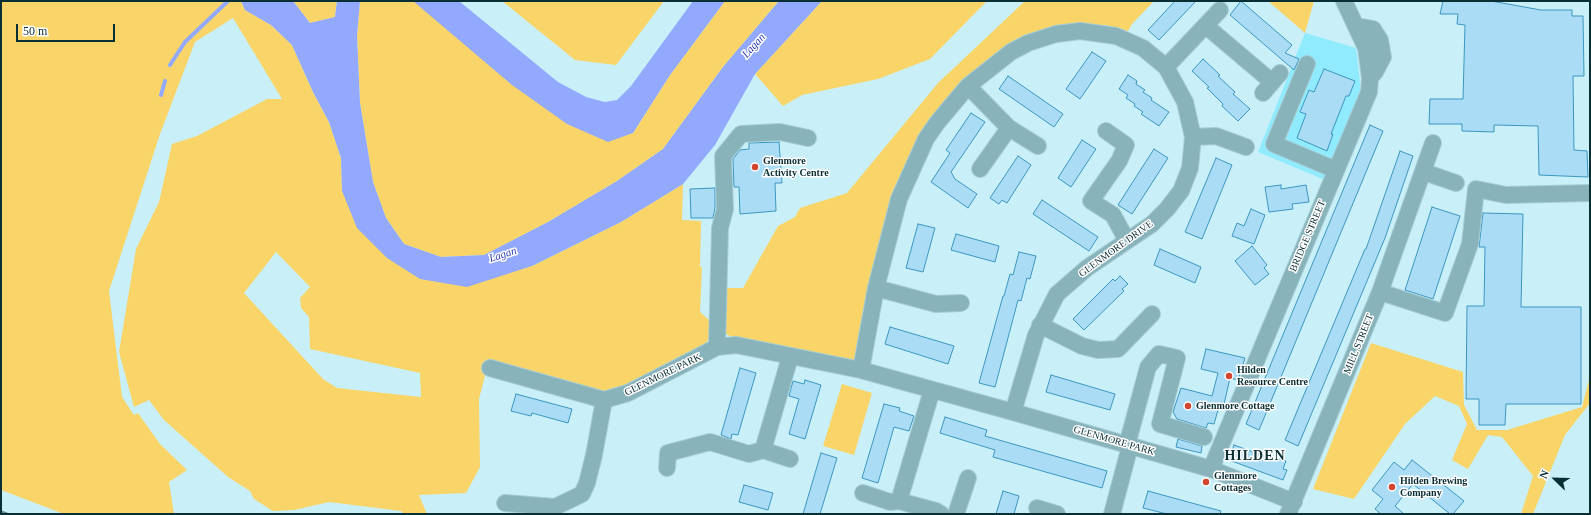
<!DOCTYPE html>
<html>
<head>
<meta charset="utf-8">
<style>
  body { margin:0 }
  #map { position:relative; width:1591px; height:515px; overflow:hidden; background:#c9f0f8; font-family:"Times New Roman",serif }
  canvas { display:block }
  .frame { position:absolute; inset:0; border:2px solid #092e34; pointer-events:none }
  .north { position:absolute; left:1535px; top:459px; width:40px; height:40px; -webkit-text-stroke:3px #fff; paint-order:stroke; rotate:293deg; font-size:11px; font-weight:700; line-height:16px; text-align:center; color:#092e34 }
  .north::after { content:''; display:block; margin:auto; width:14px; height:18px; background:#092e34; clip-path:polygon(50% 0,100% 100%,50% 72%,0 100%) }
  .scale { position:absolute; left:16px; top:24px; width:99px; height:18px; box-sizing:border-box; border:2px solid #092e34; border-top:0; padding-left:5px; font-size:12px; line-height:14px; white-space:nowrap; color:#092e34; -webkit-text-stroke:3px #fff; paint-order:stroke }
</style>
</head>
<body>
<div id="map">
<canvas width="1591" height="515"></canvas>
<div class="frame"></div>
<div class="north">N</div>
<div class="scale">50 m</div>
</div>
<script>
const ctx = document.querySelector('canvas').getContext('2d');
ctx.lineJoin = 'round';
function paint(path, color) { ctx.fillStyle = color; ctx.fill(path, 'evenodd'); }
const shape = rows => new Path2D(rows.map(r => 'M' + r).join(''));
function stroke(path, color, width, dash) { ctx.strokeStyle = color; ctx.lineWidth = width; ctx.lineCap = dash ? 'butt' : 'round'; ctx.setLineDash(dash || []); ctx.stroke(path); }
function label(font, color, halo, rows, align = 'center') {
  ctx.font = font + ' "Times New Roman",serif'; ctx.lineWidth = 3; ctx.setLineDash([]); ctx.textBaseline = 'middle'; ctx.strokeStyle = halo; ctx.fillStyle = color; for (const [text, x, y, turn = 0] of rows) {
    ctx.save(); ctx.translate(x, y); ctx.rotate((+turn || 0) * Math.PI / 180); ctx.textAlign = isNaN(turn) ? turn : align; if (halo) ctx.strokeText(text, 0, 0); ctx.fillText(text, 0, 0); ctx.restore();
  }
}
const built = shape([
  [1305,33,1356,48,1360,82,1360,95,1325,180,1258,152]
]);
const green = shape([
  [1,1,241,1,245,10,271,25,292,45,313,92,329,122,341,158,342,191,387,258,532,266,621,222,683,184,682,220,701,221,700,267,702,267,700,312,709,320,709,337,706,344,625,388,613,391,602,392,489,360,479,399,480,467,466,493,419,495,427,514,404,514,401,511,329,502,294,510,273,511,254,499,250,491,228,477,164,420,149,400,134,407,119,352,136,249,159,202,172,144,197,136,267,99,282,99,233,18,195,42,160,134,109,291,122,397,134,415,138,413,160,444,187,470,169,482,174,514,64,514,1,490],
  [276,252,310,287,300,298,301,308,309,317,310,349,420,373,421,397,337,388,323,379,244,293],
  [293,1,337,1,335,17,310,23],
  [360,1,413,1,633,133,670,75,725,1,779,1,723,67,663,149,617,181,548,222,484,255,441,257,404,244,386,218,373,182,360,103,357,36],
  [502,1,664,1,616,65,575,60],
  [822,1,987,1,930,59,878,79,802,95,783,106,755,74],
  [1025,1,1154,1,1132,24,1128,31,1105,25,1064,28,1025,39,915,146,858,355,854,360,843,360,732,337,726,334,723,328,723,288,743,288,778,226,795,217,800,208,847,193,938,83],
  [1268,1,1314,1,1305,33],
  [1371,343,1463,372,1464,405,1477,430,1507,430,1582,407,1590,376,1590,403,1565,435,1533,514,1521,514,1533,476,1502,437,1488,435,1468,469,1452,460,1467,424,1459,406,1435,396,1405,424,1354,499,1313,489],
  [842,384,872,393,854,455,823,446]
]);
const water = shape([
  [241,1,293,1,310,23,335,17,337,1,360,1,357,36,360,103,373,182,386,218,404,244,441,257,484,255,548,222,617,181,663,149,723,67,779,1,822,1,755,74,715,145,683,184,621,222,532,266,467,287,420,279,387,258,357,228,342,191,341,158,329,122,313,92,292,45,271,25,245,10],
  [413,1,459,1,558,82,586,97,605,102,617,100,631,86,693,1,725,1,670,75,633,133,608,142,567,124,512,85]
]);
const stream = shape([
  [170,65,185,42,228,1],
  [161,95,165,81]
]);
const building = shape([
  [1175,1,1196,1,1159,40,1148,30,1175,1],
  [1241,1,1292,45,1285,53,1299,59,1294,70,1230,15,1241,1],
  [1443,1,1491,1,1541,10,1572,10,1572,16,1583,16,1584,76,1573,76,1574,150,1587,151,1588,177,1539,175,1538,126,1494,125,1494,132,1462,131,1462,124,1429,124,1430,99,1463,99,1465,25,1457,24,1458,14,1440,14,1443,1],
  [1092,52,1106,61,1080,99,1066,89,1092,52],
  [1203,59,1220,75,1218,76,1235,92,1233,94,1250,109,1238,121,1222,106,1223,104,1207,88,1209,87,1192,71,1203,59],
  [1324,69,1355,81,1349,96,1346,96,1331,134,1333,134,1327,151,1297,138,1306,114,1300,112,1309,90,1314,92,1324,69],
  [1128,75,1137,81,1136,84,1145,90,1143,92,1152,98,1151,100,1169,112,1159,126,1141,114,1143,112,1134,106,1135,104,1126,98,1128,95,1119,89,1128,75],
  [1008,76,1063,114,1054,127,999,89,1008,76],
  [971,113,985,122,951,172,955,179,977,194,968,208,931,182,950,153,946,150,971,113],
  [1370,125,1383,131,1259,430,1246,424,1370,125],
  [1082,140,1096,149,1071,187,1058,178,1082,140],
  [779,142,782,183,775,183,776,211,740,214,739,187,734,187,733,159,740,150,749,149,749,143,779,142],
  [1154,149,1168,158,1132,214,1118,205,1154,149],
  [1400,151,1413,156,1385,238,1298,446,1285,440,1365,249,1366,249,1400,151],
  [1018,156,1031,165,1007,203,1002,200,999,204,990,198,1018,156],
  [1216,158,1232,165,1202,239,1185,232,1216,158],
  [1281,185,1281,189,1306,185,1309,202,1292,204,1293,209,1269,212,1265,187,1281,185],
  [715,188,715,208,713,218,691,218,690,189,715,188],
  [1042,200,1098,237,1089,251,1033,214,1042,200],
  [1432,207,1460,216,1433,299,1405,290,1432,207],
  [1251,209,1265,215,1254,244,1232,236,1237,223,1244,226,1251,209],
  [1483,213,1523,214,1521,307,1581,307,1581,404,1506,404,1505,425,1479,425,1479,399,1466,399,1467,306,1484,306,1485,247,1479,247,1483,213],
  [918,224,935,228,923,272,906,268,918,224],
  [956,234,999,246,995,262,951,250,956,234],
  [1252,246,1267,265,1264,268,1269,274,1255,285,1235,261,1252,246],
  [1160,249,1201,267,1195,283,1154,265,1160,249],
  [1019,252,1036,256,1030,279,1027,278,1021,301,1018,300,995,387,979,383,1003,296,1004,296,1010,274,1013,275,1019,252],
  [1120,276,1128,284,1122,289,1124,291,1084,330,1073,319,1113,279,1115,281,1120,276],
  [890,327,954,346,948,364,885,344,890,327],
  [1206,349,1245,358,1238,380,1230,378,1224,404,1220,403,1214,424,1208,423,1206,428,1177,419,1173,412,1181,388,1212,396,1218,373,1201,369,1206,349],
  [740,368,756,373,738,435,732,434,731,439,721,435,740,368],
  [1051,375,1115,394,1110,410,1046,392,1051,375],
  [805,380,821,385,805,439,789,434,799,399,789,396,793,381,804,384,805,380],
  [516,394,572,409,568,423,532,413,531,416,511,411,516,394],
  [884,404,900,408,899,411,914,416,909,431,894,427,878,483,862,478,884,404],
  [945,417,987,430,985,436,1107,471,1102,488,993,457,995,450,940,433,945,417],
  [1178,439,1202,446,1201,453,1176,447,1178,439],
  [1234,445,1275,460,1276,458,1286,461,1283,469,1287,470,1283,480,1229,460,1234,445],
  [821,453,837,458,827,491,820,514,803,514,821,453],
  [1412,460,1464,501,1453,514,1450,514,1413,484,1395,506,1404,514,1381,514,1375,509,1383,499,1372,490,1394,462,1404,470,1412,460],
  [744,485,773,493,768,510,739,502,744,485],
  [1003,491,1019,496,1014,514,996,514,1003,491],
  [1148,491,1221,511,1220,514,1167,514,1143,508,1148,491]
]);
const minor = shape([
  [1206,26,1272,82],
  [1356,26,1373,29,1380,40,1383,57,1375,72,1370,78],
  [1307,64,1274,144,1336,170],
  [1166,67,1220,10],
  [968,86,1009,128,1038,146],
  [1263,93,1280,73],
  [1106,131,1126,145,1119,161,1091,201,1113,215,1127,241],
  [1193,137,1216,136,1246,147],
  [980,169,1009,128],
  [1424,172,1456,183],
  [876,288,936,304,961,303],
  [1380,292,1445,313,1470,244,1476,189,1506,195,1590,193],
  [1040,325,1082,346,1098,350,1118,349,1152,314],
  [717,347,720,228,725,209,723,156,741,134,780,132,808,138],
  [490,368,604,400,628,393,717,347,736,345,861,370,1013,412,1211,469,1294,502],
  [861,370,876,288,899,199,926,139,937,123,968,86,1011,52,1028,43,1056,34,1080,31,1116,36,1143,48,1166,67,1185,102,1193,137,1190,168,1181,191,1167,209,1152,224,1087,268,1057,294,1036,335,1013,412],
  [1127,445,1148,367,1159,354,1177,358,1160,424,1204,437],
  [763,450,790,459],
  [667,468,668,453,710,442,749,454,763,450,790,357],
  [1211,469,1369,92,1370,78,1366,48,1344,1],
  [863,493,890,502,899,501,936,511,941,514],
  [899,501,932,390],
  [505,503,555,507,582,494,587,483,594,455,604,400],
  [1037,508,1057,514],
  [956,514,968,478],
  [1112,514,1130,446],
  [1288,514,1380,292,1433,143]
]);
const rail = shape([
  [1,512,7,514]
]);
const markers = [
  [755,167,4,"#d24630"],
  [1229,376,4,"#d24630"],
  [1188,406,4,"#d24630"],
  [1206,482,4,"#d24630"],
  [1392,487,4,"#d24630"]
];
const poiNames = [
  ["Glenmore",763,161],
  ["Activity Centre",763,173],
  ["Hilden",1237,370],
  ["Resource Centre",1237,382],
  ["Glenmore Cottage",1196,406],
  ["Glenmore",1214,476],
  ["Cottages",1214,488],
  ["Hilden Brewing",1400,481],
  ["Company",1400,493]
];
const streetNames = [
  ["BRIDGE STREET",1308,236,-67],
  ["GLENMORE DRIVE",1116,249,-36],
  ["MILL STREET",1359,344,-68],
  ["GLENMORE PARK",663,375,-26],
  ["GLENMORE PARK",1114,441,16]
];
const waterNames = [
  ["Lagan",754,46,-48],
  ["Lagan",503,255,-18]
];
const districtNames = [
  ["HILDEN",1255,456]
];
paint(built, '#8febfd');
paint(green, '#f9d569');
paint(water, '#92a9fe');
stroke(stream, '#92a9fe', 4);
paint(building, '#abdcf6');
stroke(building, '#3b96bf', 1);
stroke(minor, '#a6cdd5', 18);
stroke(minor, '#88b3bb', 16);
stroke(rail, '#678d94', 3, [8, 4]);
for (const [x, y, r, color] of markers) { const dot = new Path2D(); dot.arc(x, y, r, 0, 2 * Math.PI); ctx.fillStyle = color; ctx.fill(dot); stroke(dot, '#fff', 1.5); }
label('bold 10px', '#092e34', '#fff', poiNames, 'left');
label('10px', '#092e34', '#fff', streetNames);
label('italic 11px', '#303cb4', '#fff', waterNames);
ctx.letterSpacing = '1px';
label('bold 14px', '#092e34', '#fff', districtNames);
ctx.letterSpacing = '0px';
</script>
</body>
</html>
